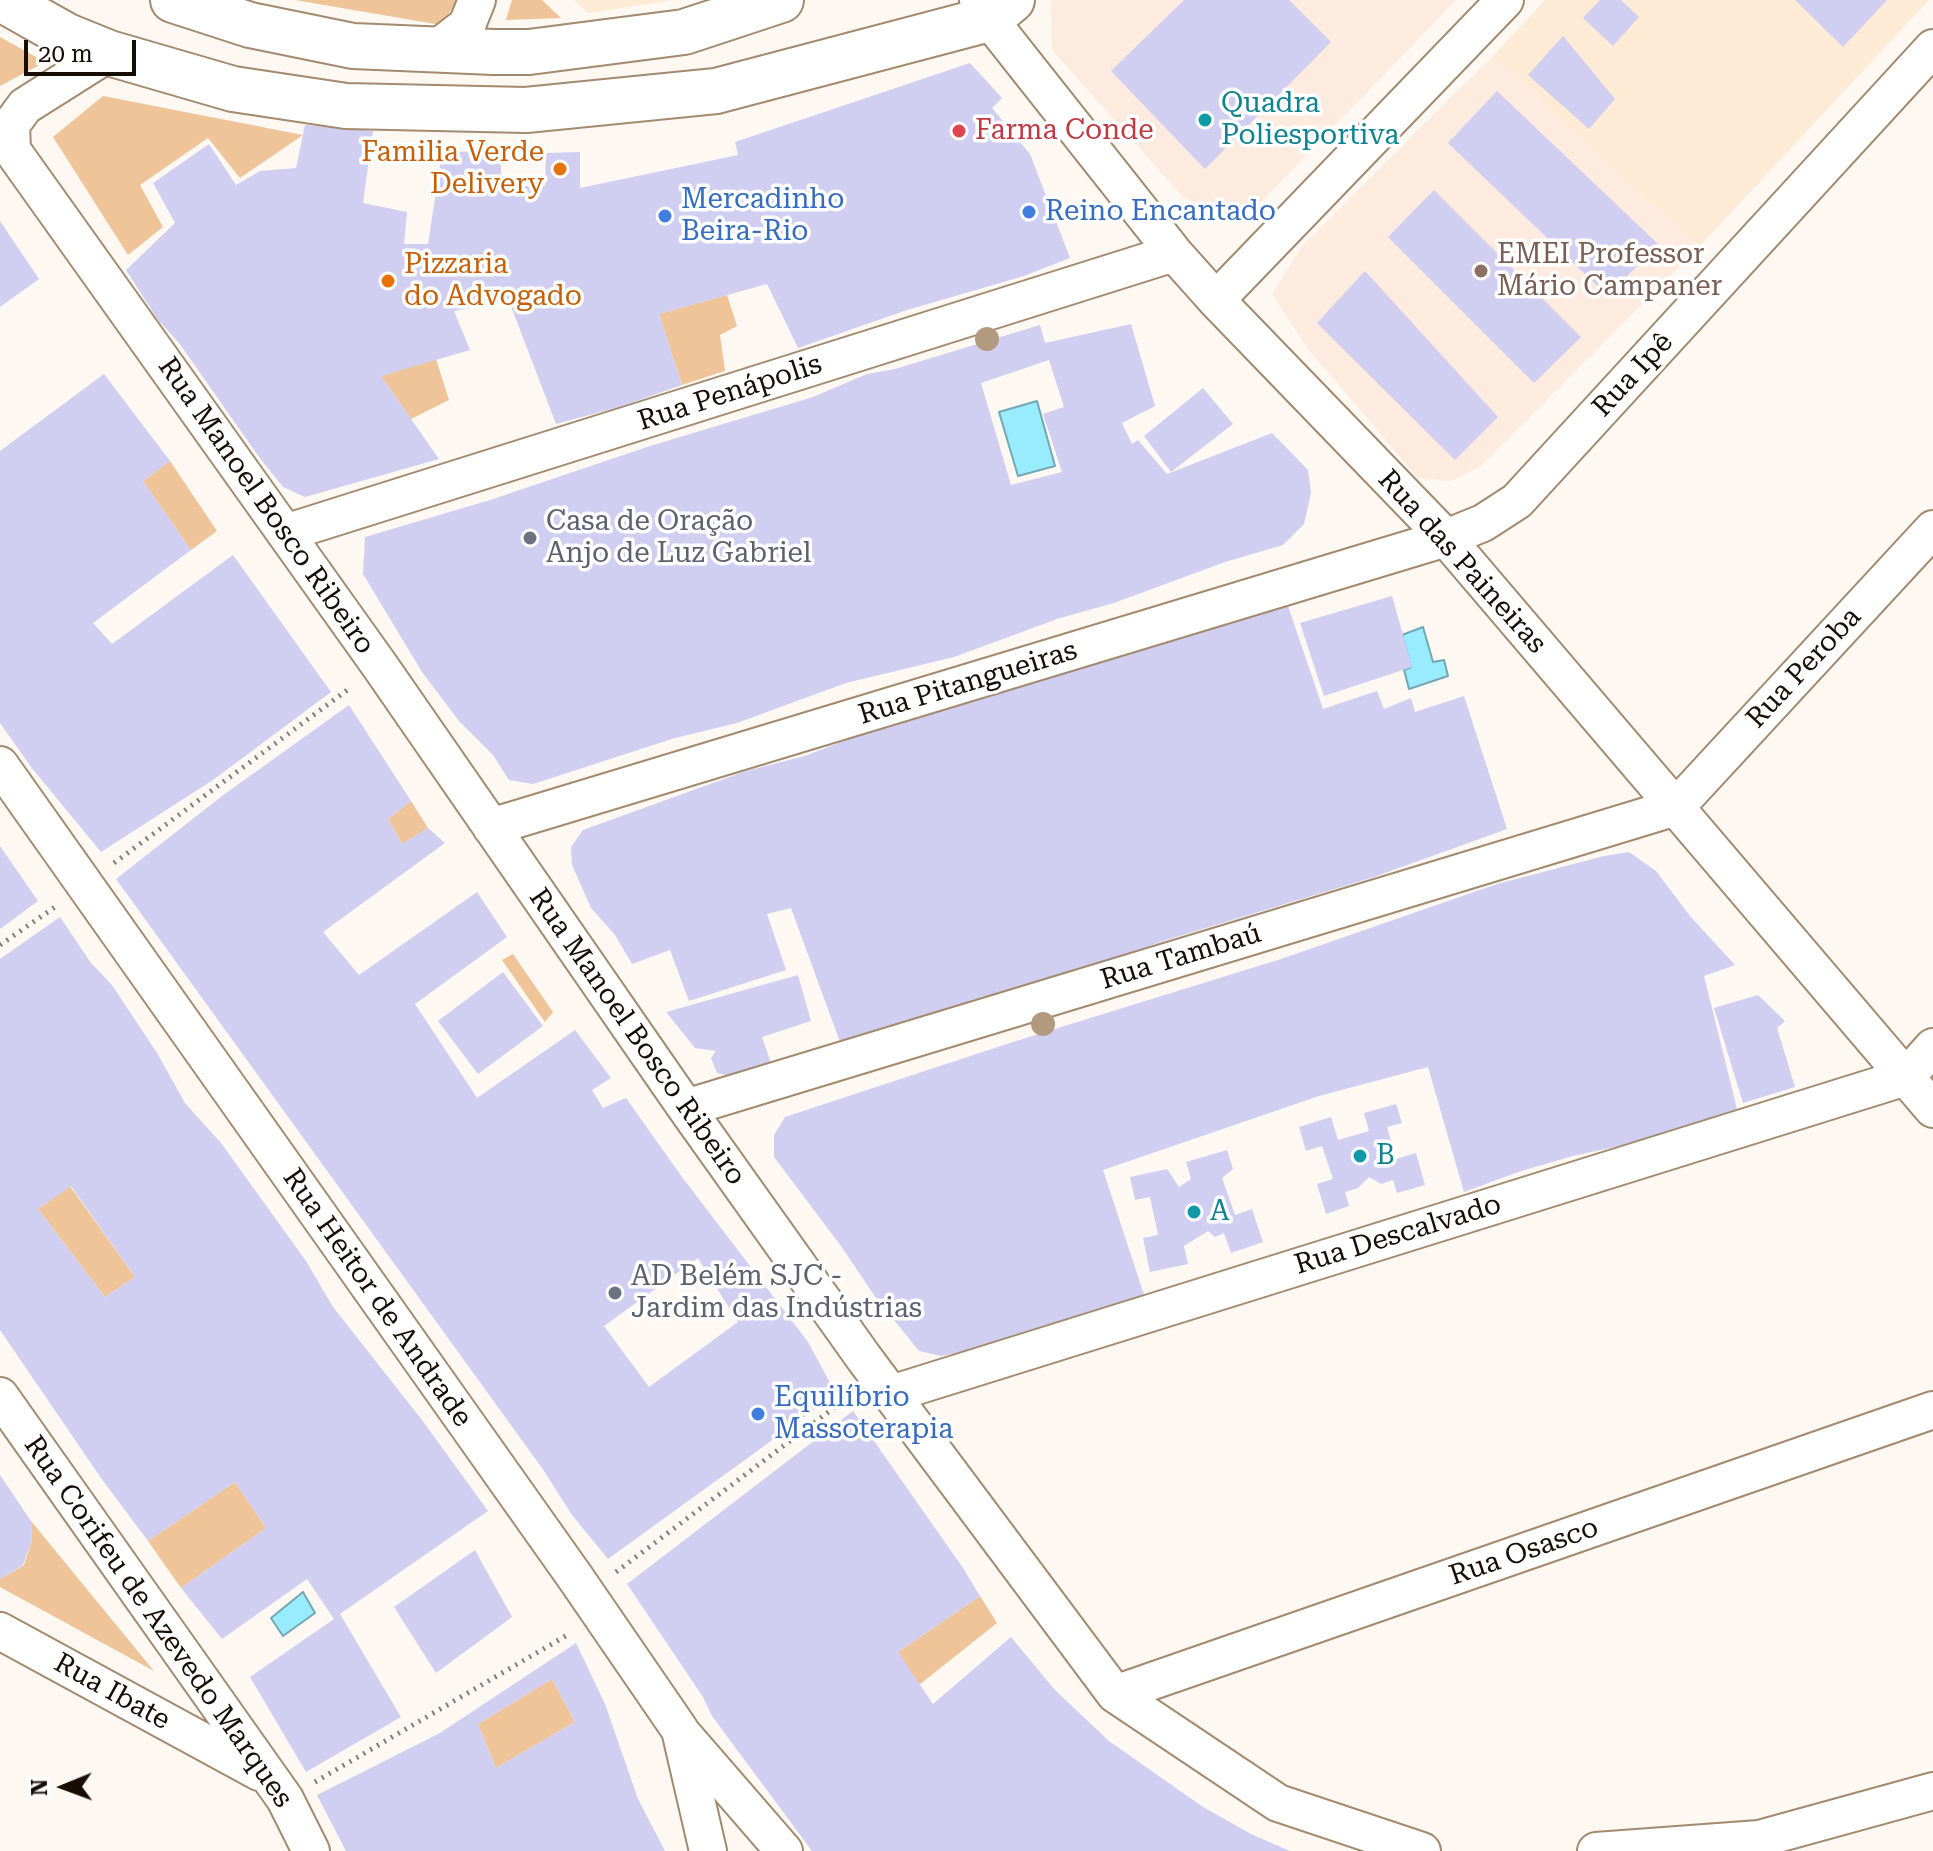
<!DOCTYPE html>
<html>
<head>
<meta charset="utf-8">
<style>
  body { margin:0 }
  #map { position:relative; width:1933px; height:1851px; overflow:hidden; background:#fdf8f2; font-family:"Roboto Serif",serif }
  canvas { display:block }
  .north { position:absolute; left:24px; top:1747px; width:80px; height:80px; -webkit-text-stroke:6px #fff; paint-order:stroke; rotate:269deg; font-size:22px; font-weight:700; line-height:32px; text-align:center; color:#160d05 }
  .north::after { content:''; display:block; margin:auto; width:28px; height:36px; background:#160d05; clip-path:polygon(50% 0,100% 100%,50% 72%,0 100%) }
  .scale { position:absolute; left:24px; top:40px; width:112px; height:36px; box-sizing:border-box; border:4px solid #160d05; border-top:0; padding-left:10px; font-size:24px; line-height:28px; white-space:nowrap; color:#160d05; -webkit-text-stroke:6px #fff; paint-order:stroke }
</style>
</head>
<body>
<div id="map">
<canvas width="1933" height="1851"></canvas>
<div class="north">N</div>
<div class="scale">20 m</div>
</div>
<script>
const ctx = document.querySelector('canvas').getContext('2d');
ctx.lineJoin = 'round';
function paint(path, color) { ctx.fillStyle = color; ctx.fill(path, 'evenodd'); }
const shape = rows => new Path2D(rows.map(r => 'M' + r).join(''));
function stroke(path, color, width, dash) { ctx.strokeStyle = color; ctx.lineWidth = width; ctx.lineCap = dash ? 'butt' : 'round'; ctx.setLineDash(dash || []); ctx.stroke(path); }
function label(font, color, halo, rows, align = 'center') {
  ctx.font = font + ' "Roboto Serif",serif'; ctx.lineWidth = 7; ctx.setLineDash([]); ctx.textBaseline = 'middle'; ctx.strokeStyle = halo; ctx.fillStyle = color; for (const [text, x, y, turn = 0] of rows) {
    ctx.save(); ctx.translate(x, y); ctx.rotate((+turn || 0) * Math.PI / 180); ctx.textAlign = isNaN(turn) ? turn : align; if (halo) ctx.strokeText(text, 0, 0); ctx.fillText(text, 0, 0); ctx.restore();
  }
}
const built = shape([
  [574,0,674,0,588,13],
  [1545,0,1929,0,1698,248,1493,56]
]);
const education = shape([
  [1051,0,1456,0,1257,206,1227,213,1184,198,1052,50],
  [1493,56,1698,248,1480,467,1451,481,1418,478,1307,348,1272,294,1303,245]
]);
const green = shape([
  [295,0,458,0,441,25],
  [512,0,542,0,561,18,506,20],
  [0,37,45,62,0,86],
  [103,96,303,135,240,178,208,138,140,185,163,227,128,255,53,137],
  [727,295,737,326,720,335,725,371,682,385,659,314],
  [436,359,449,400,411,419,381,376],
  [170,461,217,531,191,550,143,481],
  [411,801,428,828,402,844,388,819],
  [513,954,553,1012,545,1022,502,960],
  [70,1186,135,1277,105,1297,38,1209],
  [235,1482,266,1528,181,1588,148,1541],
  [31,1521,154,1671,0,1587,0,1579,24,1565,32,1539],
  [980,1596,997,1623,919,1685,898,1652],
  [552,1679,575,1722,496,1768,478,1724]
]);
const water = shape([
  [1037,401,1055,466,1018,476,999,412,1037,401],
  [1423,627,1433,662,1444,660,1448,676,1409,689,1404,670,1411,667,1402,635,1423,627],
  [303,1592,315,1613,283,1636,271,1618,303,1592]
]);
const building = shape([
  [1184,0,1289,0,1331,42,1205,169,1111,71],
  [1600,0,1621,0,1639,17,1613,46,1583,18],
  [1795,0,1887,0,1843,47],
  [1563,36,1615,99,1589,129,1528,75],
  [970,63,1002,98,992,108,1030,154,1070,258,1024,276,907,310,798,348,767,284,659,314,682,385,619,407,556,424,509,301,454,311,470,350,381,376,439,459,305,497,283,487,259,457,179,343,158,320,126,270,175,223,153,183,209,144,236,185,260,171,296,168,305,125,373,131,363,203,407,212,404,244,428,244,442,152,501,151,501,186,545,186,546,153,580,152,580,188,738,155,735,142],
  [1497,91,1658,244,1608,296,1448,143],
  [1434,190,1581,337,1534,383,1388,237],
  [0,221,39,279,0,307],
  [1365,271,1498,417,1455,460,1317,323],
  [1131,324,1155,406,1122,423,1132,444,1138,440,1167,474,1272,433,1308,470,1311,493,1304,524,1283,545,1225,562,1114,603,1060,618,954,657,846,683,737,723,675,738,533,784,509,780,493,755,459,721,422,672,363,574,365,537,490,500,650,446,813,397,867,374,895,369,1040,325,1045,343],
  [1049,360,1064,407,1043,414,1062,472,1011,485,981,383],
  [104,374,170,461,143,481,191,550,93,623,112,644,233,555,331,692,213,780,101,852,31,767,0,723,0,451],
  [1203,388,1233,424,1171,472,1144,436],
  [1392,596,1412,667,1324,696,1300,623],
  [1286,600,1323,709,1377,691,1384,709,1411,698,1415,712,1464,696,1507,829,1374,877,1163,941,1084,970,972,1000,918,1020,889,1026,840,1042,791,908,767,914,786,970,689,1001,670,950,632,964,615,935,591,908,572,865,571,847,583,830,746,771,805,756,859,735],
  [349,705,411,801,388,819,402,844,428,828,445,843,323,932,359,975,477,892,507,937,415,1004,477,1098,575,1030,611,1078,592,1090,603,1108,626,1098,682,1177,808,1342,836,1394,608,1559,572,1515,542,1468,116,879,222,796],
  [698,1258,738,1322,649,1387,604,1326],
  [0,846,38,901,0,929],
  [1629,852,1656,871,1690,916,1735,965,1704,976,1738,1113,1656,1138,1573,1156,1521,1171,1464,1192,1428,1067,1319,1096,1103,1170,1145,1298,977,1349,941,1356,919,1351,874,1295,841,1246,774,1157,774,1135,785,1117,1016,1041,1281,959,1497,884,1604,856],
  [60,917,91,963,112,985,157,1053,185,1103,221,1143,306,1261,333,1307,422,1420,488,1511,340,1614,401,1717,306,1772,250,1677,334,1619,307,1579,222,1639,181,1588,266,1528,235,1482,148,1541,101,1478,0,1330,0,959],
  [71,1186,135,1277,105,1297,38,1209],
  [503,972,543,1026,478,1074,438,1021],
  [798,975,811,1021,762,1037,771,1063,735,1077,717,1073,711,1058,716,1051,695,1048,666,1012],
  [1758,995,1785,1021,1777,1028,1795,1087,1743,1103,1714,1008],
  [1396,1104,1402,1123,1387,1127,1396,1159,1416,1153,1425,1185,1397,1193,1393,1180,1381,1184,1369,1177,1358,1188,1345,1192,1349,1206,1326,1214,1317,1184,1333,1179,1322,1146,1306,1151,1299,1127,1331,1117,1338,1140,1369,1131,1364,1113],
  [1227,1150,1233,1169,1222,1178,1235,1215,1252,1209,1263,1242,1231,1253,1224,1233,1215,1237,1208,1231,1184,1246,1188,1264,1150,1272,1143,1238,1158,1235,1150,1197,1135,1200,1130,1177,1167,1169,1179,1187,1191,1179,1186,1162],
  [853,1411,963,1568,980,1596,898,1652,933,1704,1011,1637,1055,1690,1109,1741,1203,1807,1251,1834,1290,1851,812,1851,712,1716,703,1697,627,1584],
  [0,1475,31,1521,32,1539,23,1565,0,1579],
  [475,1550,512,1617,436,1673,394,1607],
  [576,1643,605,1704,638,1799,665,1851,346,1851,317,1795,440,1733],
  [552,1679,575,1722,496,1768,478,1724]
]);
const path = shape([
  [114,863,350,688],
  [0,945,55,907],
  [616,1572,847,1398],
  [315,1782,569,1634]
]);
const minor = shape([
  [978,0,989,19,1174,253,1216,300,1446,538,1933,1109],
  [436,49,467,25,477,0],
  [109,53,25,106,11,125,12,150,380,666,686,1108,864,1358,1115,1694,1278,1803,1422,1851],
  [1216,300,1505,0],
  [285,533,1174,253],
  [0,765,575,1577,680,1730,708,1851],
  [491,827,1446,538,1483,523,1517,501,1933,48],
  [686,1108,1676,807,1933,529],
  [891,1394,1906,1077,1933,1047],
  [0,1396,285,1799,311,1851],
  [0,1631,259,1772],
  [1115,1694,1933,1410],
  [680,1731,784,1851],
  [1596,1851,1759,1839,1933,1791]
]);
const secondary = shape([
  [3,0,67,36,109,53,233,89,346,106,526,110,716,91,989,19,1012,0],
  [173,0,250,25,353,46,494,52,529,52,684,32,781,0]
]);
const trees = [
  [987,339],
  [1043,1024]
];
const markers = [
  [1205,120,8,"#0f9aa8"],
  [959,131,8,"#e0444e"],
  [560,169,8,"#e8710a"],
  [1029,212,8,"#3f7fe0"],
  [665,216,8,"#3f7fe0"],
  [1481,271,8,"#8d6e63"],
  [388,281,8,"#e8710a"],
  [530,538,8,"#6b7280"],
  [1360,1156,8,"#0f9aa8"],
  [1194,1212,8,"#0f9aa8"],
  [615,1293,8,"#6b7280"],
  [758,1414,8,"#3f7fe0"]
];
const cultureNames = [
  ["Quadra",1221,104],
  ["Poliesportiva",1221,136],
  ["B",1376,1156],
  ["A",1210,1212]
];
const healthNames = [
  ["Farma Conde",975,131]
];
const foodNames = [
  ["Familia Verde",544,153],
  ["Delivery",544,185],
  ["Pizzaria",404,265,"left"],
  ["do Advogado",404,297,"left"]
];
const shopNames = [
  ["Mercadinho",681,200],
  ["Beira-Rio",681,232],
  ["Reino Encantado",1045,212],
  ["Equilíbrio",774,1398],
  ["Massoterapia",774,1430]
];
const educationNames = [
  ["EMEI Professor",1497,255],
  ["Mário Campaner",1497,287]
];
const streetNames = [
  ["Rua Ipê",1633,375,-47],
  ["Rua Penápolis",730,393,-18],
  ["Rua Manoel Bosco Ribeiro",266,506,55],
  ["Rua das Paineiras",1462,562,48],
  ["Rua Peroba",1804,668,-47],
  ["Rua Pitangueiras",968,683,-17],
  ["Rua Tambaú",1181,957,-17],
  ["Rua Manoel Bosco Ribeiro",637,1037,55],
  ["Rua Descalvado",1398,1235,-17],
  ["Rua Heitor de Andrade",377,1298,55],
  ["Rua Osasco",1524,1552,-19],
  ["Rua Corifeu de Azevedo Marques",158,1622,55],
  ["Rua Ibate",112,1692,29]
];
const worshipNames = [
  ["Casa de Oração",546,522],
  ["Anjo de Luz Gabriel",546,554],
  ["AD Belém SJC -",631,1277],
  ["Jardim das Indústrias",631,1309]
];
paint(built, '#feebd6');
paint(education, '#fdebe0');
paint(green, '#eec498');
paint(water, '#99ebfe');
stroke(water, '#72a8b3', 2);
paint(building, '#d0cef1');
stroke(minor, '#a28a6f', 40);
stroke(secondary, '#a28a6f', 48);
stroke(path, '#837c74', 5, [2, 6]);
stroke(minor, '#fff', 36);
stroke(secondary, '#fff', 44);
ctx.fillStyle = '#b19a7d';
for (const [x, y] of trees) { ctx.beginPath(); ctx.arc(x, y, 12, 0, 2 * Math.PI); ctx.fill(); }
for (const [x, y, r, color] of markers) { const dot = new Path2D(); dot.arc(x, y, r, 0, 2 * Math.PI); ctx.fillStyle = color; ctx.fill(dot); stroke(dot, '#fff', 3); }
label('28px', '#0d838f', '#fff', cultureNames, 'left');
label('28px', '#be3a42', '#fff', healthNames, 'left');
label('28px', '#c56008', '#fff', foodNames, 'right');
label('28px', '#366cbe', '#fff', shopNames, 'left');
label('28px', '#785e54', '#fff', educationNames, 'left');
label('28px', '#160d05', '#fff', streetNames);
label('28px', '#5b616d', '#fff', worshipNames, 'left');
</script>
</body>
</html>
